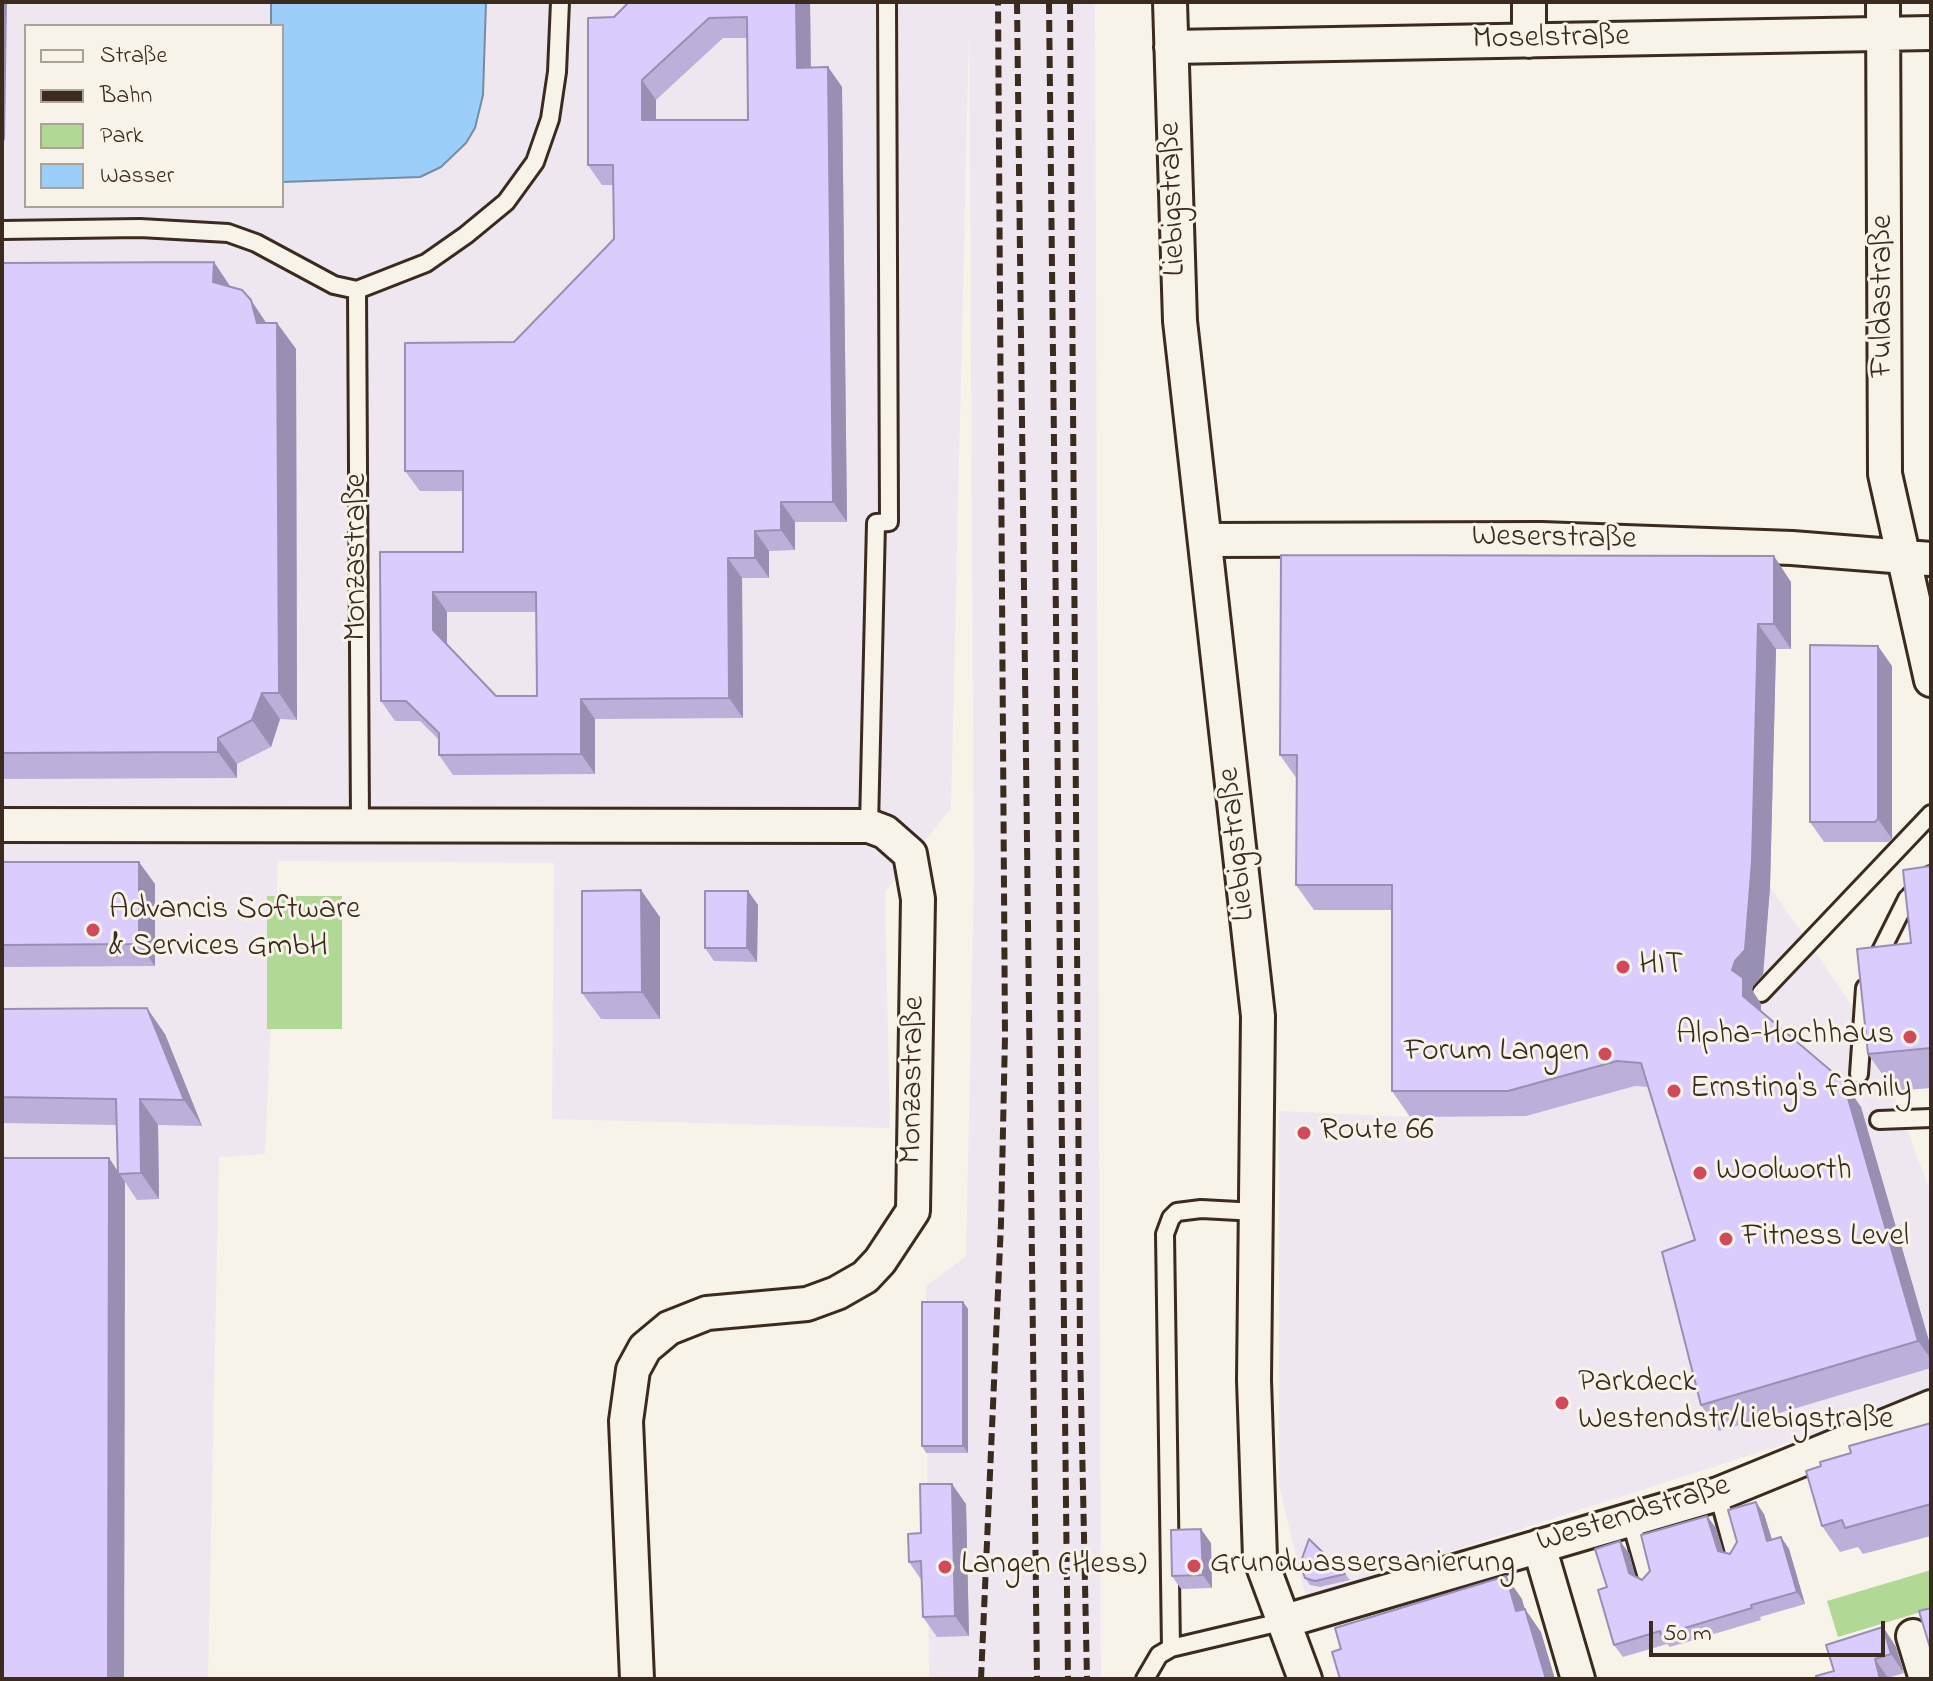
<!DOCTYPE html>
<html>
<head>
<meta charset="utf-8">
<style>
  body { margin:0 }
  #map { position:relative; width:1933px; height:1681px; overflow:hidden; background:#f7f3e8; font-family:"Indie Flower",sans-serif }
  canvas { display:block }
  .frame { position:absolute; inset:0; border:4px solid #3b2a1e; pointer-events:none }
  .legend { position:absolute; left:24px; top:24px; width:260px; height:184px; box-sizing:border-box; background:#f7f3e8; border:2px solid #aca397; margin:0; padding:10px 14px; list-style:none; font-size:24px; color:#3b2a1e }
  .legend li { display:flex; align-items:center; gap:16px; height:40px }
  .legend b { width:40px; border:2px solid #aca397 }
  .scale { position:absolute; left:1649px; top:1621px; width:236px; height:36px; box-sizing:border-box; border:4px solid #3b2a1e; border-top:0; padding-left:10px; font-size:24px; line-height:28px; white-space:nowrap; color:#3b2a1e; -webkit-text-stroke:6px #f7f3e8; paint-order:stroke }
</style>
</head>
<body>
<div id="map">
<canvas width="1933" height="1681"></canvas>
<div class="frame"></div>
<ul class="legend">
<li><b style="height:10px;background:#f7f3e8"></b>Straße</li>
<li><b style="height:10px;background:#3b2a1e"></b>Bahn</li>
<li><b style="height:22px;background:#b1d995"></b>Park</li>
<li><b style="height:22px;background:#9bcff9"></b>Wasser</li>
</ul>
<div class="scale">50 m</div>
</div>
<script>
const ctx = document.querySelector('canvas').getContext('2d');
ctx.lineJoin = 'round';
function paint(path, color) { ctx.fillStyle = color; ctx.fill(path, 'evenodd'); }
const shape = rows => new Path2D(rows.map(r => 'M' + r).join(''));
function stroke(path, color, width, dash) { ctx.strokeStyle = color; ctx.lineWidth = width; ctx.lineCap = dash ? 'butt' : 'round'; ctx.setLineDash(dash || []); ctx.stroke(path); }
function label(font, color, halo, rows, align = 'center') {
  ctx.font = font + ' "Indie Flower",sans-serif'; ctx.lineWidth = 6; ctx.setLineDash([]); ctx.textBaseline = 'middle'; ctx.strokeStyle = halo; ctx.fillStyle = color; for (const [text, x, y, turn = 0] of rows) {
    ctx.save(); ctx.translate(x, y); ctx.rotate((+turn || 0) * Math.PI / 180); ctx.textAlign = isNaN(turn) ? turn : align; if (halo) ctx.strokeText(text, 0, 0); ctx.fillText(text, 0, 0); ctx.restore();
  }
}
const built = shape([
  [2,2,1095,2,1101,1679,929,1679,926,1286,966,1256,974,879,969,34,951,808,885,892,890,1128,552,1119,554,863,278,861,265,1154,219,1157,208,1679,2,1679],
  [26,26,282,26,282,206,26,206],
  [1775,692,1770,887,1869,1030,1931,1193,1931,1397,1306,1598,1279,1485,1279,1111,1410,1117]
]);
const green = shape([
  [267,896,342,896,342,1029,267,1029],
  [1931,1570,1931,1609,1838,1637,1827,1601]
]);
const water = shape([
  [271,2,486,2,483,95,475,128,466,143,441,167,420,177,282,182,282,26,271,26,271,2]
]);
const service = shape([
  [2,230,140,228,228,233,256,243,334,285,357,290],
  [360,823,357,290,426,263,466,235,506,202,535,162,550,119,557,72,560,2],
  [869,826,876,523,889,522,887,2],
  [1875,963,1907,899,1931,875],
  [1761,993,1931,814],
  [1859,1074,1865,988],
  [1879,1120,1931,1118],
  [1718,1494,1735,1556],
  [1630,1519,1648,1581],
  [1171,1648,1165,1234,1171,1218,1177,1212,1201,1209,1257,1212],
  [1145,1679,1159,1655,1171,1648,1285,1621]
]);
const minor = shape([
  [1170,2,1180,321,1258,1016,1254,1380,1260,1558,1305,1679],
  [1529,2,1529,41],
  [1883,2,1885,474,1931,680],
  [1171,47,1931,33],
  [1206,540,1541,539,1792,548,1931,559],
  [2,825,869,826,885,832,910,854,918,899,913,1211,880,1261,865,1277,837,1293,807,1304,707,1313,669,1328,645,1348,633,1370,626,1421,637,1679],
  [1539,1546,1578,1679],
  [1285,1621,1718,1494,1931,1407],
  [1913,1636,1926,1679]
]);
const rail = shape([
  [1017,2,1037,1679],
  [1049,2,1068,1679],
  [1070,2,1080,1347,1087,1679],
  [981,1679,1001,1223,1005,1036,998,2]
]);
const wall = shape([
  [810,2,811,67,828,67,842,87,847,522,795,522,795,550,769,551,769,578,742,578,743,718,595,719,595,774,453,775,439,755,439,740,420,721,395,721,381,701,380,552,463,552,463,491,420,491,405,471,514,342,614,239,613,185,602,185,588,165,614,17],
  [723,38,747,38,748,120,656,120,656,100],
  [447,612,536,612,537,696,496,696,447,645],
  [2,263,231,287,266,323,277,323,296,349,297,720,280,719,271,747,237,764,237,778,2,779],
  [1791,582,1791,649,1776,649,1770,887,1763,975,1753,986,1752,990,1761,1004,1761,1011,1861,1107,1931,1348,1931,1368,1719,1431,1701,1405,1695,1240,1649,1087,1635,1086,1526,1116,1410,1117,1392,1091,1392,910,1314,910,1296,885,1297,779,1280,755],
  [1892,666,1892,839,1889,842,1824,842,1810,822],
  [2,862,155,884,155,966,2,967],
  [1931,866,1931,1088,1894,1091,1868,1054,1911,943],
  [748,891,758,905,757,962,714,961,705,948],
  [660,917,660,1019,601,1019,582,993],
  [2,1009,165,1034,202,1126,158,1125,159,1199,137,1200,125,1182,124,1679,109,1158,118,1172,117,1125,2,1123],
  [963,1302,968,1309,968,1453,926,1453,922,1446],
  [1931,1423,1931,1536,1863,1554,1858,1547,1840,1552,1822,1526,1821,1466,1851,1453],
  [966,1504,969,1636,937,1637,923,1617,922,1581,909,1562,921,1533],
  [1764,1514,1772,1540,1781,1537,1789,1549,1805,1604,1760,1617,1761,1620,1670,1647,1667,1644,1623,1657,1614,1645,1607,1587,1629,1553,1635,1576,1642,1580,1707,1516,1716,1528,1723,1552,1730,1554],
  [1211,1543,1212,1588,1181,1589,1172,1576],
  [1345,1574,1350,1580,1320,1587,1310,1585,1305,1578],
  [1883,1627,1896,1647,1904,1673,1888,1678,1834,1671]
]);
const shadedWall = shape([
  [2,2,7,2,5,141,2,136],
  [796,2,810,2,811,88,797,68],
  [828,67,842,87,847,522,833,502],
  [642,80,656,100,656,141,642,120],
  [214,262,232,289,213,282],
  [251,300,269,327,257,323],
  [277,323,296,349,297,720,279,693],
  [781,502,795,522,795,550,781,530],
  [755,531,769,551,769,578,755,558],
  [1774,556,1791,582,1791,649,1774,624],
  [728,558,742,578,743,718,729,698],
  [433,592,447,612,447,650,433,630],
  [1758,624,1776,649,1770,887,1763,975,1753,986,1752,990,1761,1004,1761,1021,1743,996,1732,970],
  [1878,646,1892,666,1892,839,1878,819],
  [262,693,280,719,271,747,252,720],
  [581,699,595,719,595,774,581,754],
  [218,738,237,764,237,778,218,752],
  [139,862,155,884,155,966,139,944],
  [641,890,660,917,660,1019,642,992],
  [748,891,758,905,757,962,747,948],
  [147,1008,165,1034,202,1126,184,1100],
  [1843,1081,1861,1107,1931,1348,1931,1359,1918,1341],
  [140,1099,158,1125,159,1199,141,1173],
  [109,1158,125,1182,124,1679,108,1679],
  [963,1302,968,1309,968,1453,963,1446],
  [952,1484,966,1504,969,1636,955,1616],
  [1756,1502,1764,1514,1776,1553,1767,1541],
  [1707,1516,1716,1528,1727,1563,1718,1551],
  [1201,1529,1211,1543,1212,1588,1203,1575],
  [1781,1537,1789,1549,1805,1604,1797,1592],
  [1620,1541,1629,1553,1638,1585,1629,1573],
  [1506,1576,1522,1599,1532,1634,1516,1611],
  [1525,1609,1541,1632,1555,1679,1546,1679],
  [1883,1627,1896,1647,1904,1673,1891,1654],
  [1875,1659,1888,1678,1888,1679,1880,1679]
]);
const building = shape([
  [629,2,796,2,797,68,828,67,833,502,781,502,781,530,755,531,755,558,728,558,729,698,581,699,581,754,439,755,439,733,406,701,381,701,380,552,463,552,463,471,405,471,405,343,514,342,614,239,613,165,588,165,588,18,614,17,629,2],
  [747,17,748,120,642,120,642,80,709,18,747,17],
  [433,592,536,592,537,696,496,696,433,630,433,592],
  [214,262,213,282,242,290,251,300,257,323,277,323,279,693,262,693,252,720,218,738,218,752,2,753,2,263,214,262],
  [1281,555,1774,556,1774,624,1758,624,1752,861,1745,950,1735,961,1732,970,1743,978,1743,996,1843,1081,1918,1341,1701,1405,1662,1252,1695,1240,1641,1063,1617,1061,1508,1091,1392,1091,1392,885,1296,885,1297,755,1280,755,1281,555],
  [1810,645,1878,646,1878,819,1875,822,1810,822,1810,645],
  [2,862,139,862,139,944,2,945,2,862],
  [1931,866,1931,1048,1868,1054,1857,949,1911,943,1903,870,1931,866],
  [641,890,642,992,582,993,582,891,641,890],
  [705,891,748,891,747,948,705,948,705,891],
  [147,1008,184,1100,140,1099,141,1173,118,1174,116,1099,2,1097,2,1009,147,1008],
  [2,1158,109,1158,108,1679,2,1679,2,1158],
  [922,1302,963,1302,963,1446,922,1446,922,1302],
  [1931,1423,1931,1504,1845,1528,1842,1520,1822,1526,1806,1471,1821,1466,1820,1462,1851,1453,1849,1446,1931,1423],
  [920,1484,952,1484,955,1616,923,1617,921,1561,909,1562,908,1534,921,1533,920,1484],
  [1756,1502,1767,1541,1781,1537,1797,1592,1751,1605,1752,1608,1661,1635,1660,1631,1614,1645,1598,1590,1607,1587,1595,1549,1620,1541,1629,1573,1642,1580,1650,1571,1641,1535,1707,1516,1718,1551,1730,1554,1737,1542,1728,1510,1756,1502],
  [1201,1529,1203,1575,1172,1576,1171,1530,1201,1529],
  [1309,1539,1345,1574,1315,1581,1305,1578,1300,1564,1309,1539],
  [1506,1576,1516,1611,1525,1609,1546,1679,1340,1679,1332,1652,1341,1649,1335,1628,1506,1576],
  [1931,1608,1931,1651,1919,1611,1931,1608],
  [1883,1627,1891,1654,1875,1659,1880,1679,1817,1679,1816,1676,1834,1671,1826,1645,1883,1627]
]);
const markers = [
  [93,930,8,"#d1495b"],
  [1623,967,8,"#d1495b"],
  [1910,1037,8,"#d1495b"],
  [1605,1054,8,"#d1495b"],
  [1674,1091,8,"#d1495b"],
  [1304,1133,8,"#d1495b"],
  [1700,1173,8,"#d1495b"],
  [1726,1239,8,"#d1495b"],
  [1562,1403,8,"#d1495b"],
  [1194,1566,8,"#d1495b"],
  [945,1567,8,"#d1495b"]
];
const streetNames = [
  ["Moselstraße",1551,40,-1],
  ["Liebigstraße",1175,199,-92],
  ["Fuldastraße",1885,296,-90],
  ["Weserstraße",1554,540,1],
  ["Monzastraße",359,557,-90],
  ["Liebigstraße",1239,844,-96],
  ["Monzastraße",915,1080,-89],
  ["Westendstraße",1634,1516,-17]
];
const poiNames = [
  ["Advancis Software",109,912],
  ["& Services GmbH",109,949],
  ["HIT",1639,967],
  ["Alpha-Hochhaus",1894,1037,"right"],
  ["Forum Langen",1589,1054,"right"],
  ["Ernsting's family",1690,1091],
  ["Route 66",1320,1133],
  ["Woolworth",1716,1173],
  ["Fitness Level",1742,1239],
  ["Parkdeck",1578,1385],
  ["Westendstr/Liebigstraße",1578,1422],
  ["Grundwassersanierung",1210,1566],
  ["Langen (Hess)",961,1567]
];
paint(built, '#efe7ef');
paint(green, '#b1d995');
paint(water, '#9bcff9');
stroke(water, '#758da1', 2);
stroke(service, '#3b2a1e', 22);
stroke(minor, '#3b2a1e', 38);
stroke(service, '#f7f3e8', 16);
stroke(minor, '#f7f3e8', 32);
stroke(rail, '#3b2a1e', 6, [12, 6]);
paint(wall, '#bcafda');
paint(shadedWall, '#998fb2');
paint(building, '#dbccfe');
stroke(building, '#998fb2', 2);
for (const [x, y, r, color] of markers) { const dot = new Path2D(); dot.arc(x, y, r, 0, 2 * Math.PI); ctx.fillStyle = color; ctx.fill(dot); stroke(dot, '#f7f3e8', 3); }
label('32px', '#3b2a1e', '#f7f3e8', streetNames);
label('32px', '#3b2a1e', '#f7f3e8', poiNames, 'left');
</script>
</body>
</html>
